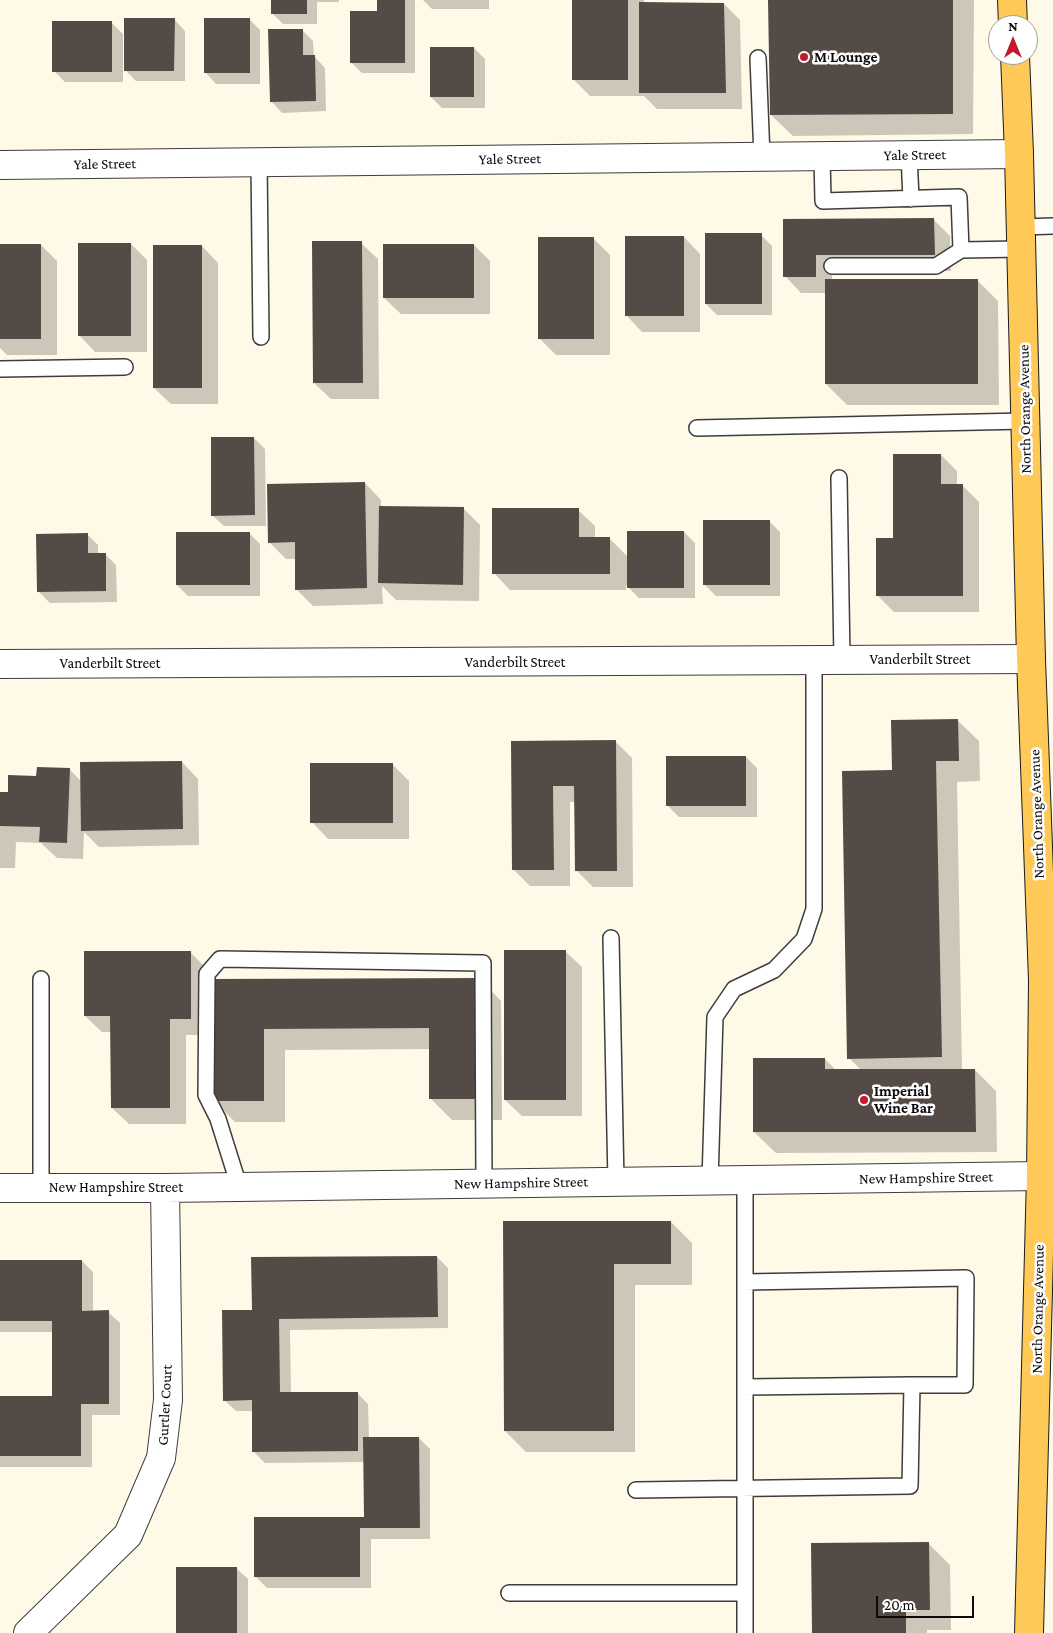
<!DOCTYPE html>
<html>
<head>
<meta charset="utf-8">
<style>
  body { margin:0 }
  #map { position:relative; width:1053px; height:1633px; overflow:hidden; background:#fff9e7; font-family:"Crimson Pro",serif }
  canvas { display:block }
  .north { position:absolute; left:988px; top:15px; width:50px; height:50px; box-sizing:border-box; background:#fff; border:1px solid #9d9d9d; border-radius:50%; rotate:0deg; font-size:14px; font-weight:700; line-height:20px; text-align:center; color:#0a0a0a }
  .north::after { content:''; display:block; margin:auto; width:18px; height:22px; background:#c4182e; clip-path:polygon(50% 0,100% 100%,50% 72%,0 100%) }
  .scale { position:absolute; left:876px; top:1596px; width:98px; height:22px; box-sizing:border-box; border:2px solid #0a0a0a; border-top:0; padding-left:6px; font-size:15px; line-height:18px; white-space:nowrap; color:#0a0a0a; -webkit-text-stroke:4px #fff; paint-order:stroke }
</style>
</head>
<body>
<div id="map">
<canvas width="1053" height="1633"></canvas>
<div class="north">N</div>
<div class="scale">20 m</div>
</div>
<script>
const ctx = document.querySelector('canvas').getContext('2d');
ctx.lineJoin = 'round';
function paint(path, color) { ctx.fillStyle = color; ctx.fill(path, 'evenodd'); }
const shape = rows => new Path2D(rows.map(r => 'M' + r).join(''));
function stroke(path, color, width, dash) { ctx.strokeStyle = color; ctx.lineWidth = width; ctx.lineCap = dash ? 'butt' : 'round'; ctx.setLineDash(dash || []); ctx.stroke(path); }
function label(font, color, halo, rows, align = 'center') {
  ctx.font = font + ' "Crimson Pro",serif'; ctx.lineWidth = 5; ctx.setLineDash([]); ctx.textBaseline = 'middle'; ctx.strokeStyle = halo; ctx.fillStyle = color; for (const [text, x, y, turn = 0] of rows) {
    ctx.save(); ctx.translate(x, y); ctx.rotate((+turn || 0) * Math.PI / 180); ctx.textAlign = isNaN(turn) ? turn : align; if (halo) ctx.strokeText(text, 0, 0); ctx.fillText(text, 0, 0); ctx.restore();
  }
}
const shadow = shape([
  [272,0,339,0,339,2,317,2,317,24,283,24,272,13],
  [378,0,415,0,415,73,362,73,351,62,378,12],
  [423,0,489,0,489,9,432,9],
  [574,0,644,0,644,3,724,4,740,20,742,109,657,109,644,96,590,96,574,80],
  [769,0,974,0,973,134,793,136,771,115],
  [174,19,185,31,185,81,136,81,125,70],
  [249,19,260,30,260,84,216,84,205,72],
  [112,23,123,34,123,82,65,82,54,71],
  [302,30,313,41,314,56,325,68,326,111,282,113,271,101],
  [474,48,485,59,485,108,442,108,431,97],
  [784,220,934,220,950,236,951,271,832,271,832,280,977,280,998,301,999,405,847,405,826,384,826,293,801,293,785,276],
  [761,235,772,246,772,315,717,315,706,304],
  [684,237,700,254,700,332,642,332,626,315],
  [593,238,610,255,610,355,556,355,539,338],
  [361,243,378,259,379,399,331,399,314,383],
  [131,244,147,260,147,352,95,352,79,335],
  [0,245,41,245,57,261,57,355,7,355,0,348],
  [474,245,490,261,490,314,401,314,384,298],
  [202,246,218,263,218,404,171,404,154,388],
  [254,438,265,449,266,526,224,526,212,515],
  [941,455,957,471,957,485,962,485,979,502,979,612,894,612,878,596,894,540],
  [365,483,381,500,381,507,463,508,480,525,479,601,396,600,382,586,383,604,313,606,296,589,296,559,286,559,269,542],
  [578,510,595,526,595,539,610,539,628,557,684,532,695,543,695,598,639,598,626,585,626,590,510,590,494,573],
  [769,521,780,532,780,596,716,596,705,585],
  [249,533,260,544,260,596,188,596,177,585],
  [87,534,98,545,98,554,105,554,116,565,117,602,50,603,39,592],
  [957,720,979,741,980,781,957,782,962,1070,975,1070,996,1091,997,1152,776,1153,754,1132,825,1059,836,1070,861,1070,849,1058,894,772],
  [513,742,616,742,632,758,633,887,593,887,576,870,576,802,570,802,570,886,530,886,513,869],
  [746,757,757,768,757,817,679,817,668,806],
  [182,762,198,779,199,845,99,847,84,832,83,859,57,858,41,843,16,842,15,868,0,868,0,793,9,794,38,777,69,769,81,781],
  [393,765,409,781,409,839,328,839,312,822],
  [565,951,582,967,582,1116,522,1116,505,1100],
  [190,952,207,969,207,1035,186,1035,186,1124,129,1124,112,1108,112,1032,102,1032,85,1016],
  [480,979,501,1001,502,1120,452,1120,431,1099,431,1049,285,1050,285,1122,235,1122,214,1101,213,980],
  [671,1222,692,1243,692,1285,635,1285,635,1452,526,1452,505,1431,504,1223],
  [437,1257,448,1268,448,1328,290,1330,291,1393,357,1393,368,1404,369,1438,419,1438,430,1449,430,1539,371,1539,371,1588,267,1588,256,1577,365,1518,365,1462,265,1463,254,1452,253,1411,236,1411,224,1400,253,1311],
  [82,1261,93,1272,93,1312,108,1312,120,1323,120,1415,92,1415,92,1467,0,1467,0,1397,53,1397,53,1332,0,1332,0,1262],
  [929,1544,950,1565,951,1630,927,1630,927,1633,813,1633],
  [236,1568,248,1579,248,1633,177,1633]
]);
const building = shape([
  [271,0,307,0,307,14,271,14],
  [377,0,405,0,405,63,350,63,350,11,377,11],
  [572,0,628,0,628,80,572,80],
  [768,0,953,0,953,114,770,115],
  [639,2,724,3,726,93,639,93],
  [124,18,175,18,174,71,124,71],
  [204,18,250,18,250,73,204,73],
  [52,21,112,21,112,72,52,72],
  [268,29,303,29,303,55,315,55,316,101,270,102],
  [430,47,474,47,474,97,430,97],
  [934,218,935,255,816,255,816,277,783,277,783,219],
  [705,233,762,233,762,304,705,304],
  [625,236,684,236,684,316,625,316],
  [538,237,594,237,594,339,538,339],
  [312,241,362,241,363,383,313,383],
  [78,243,131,243,131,336,78,336],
  [0,244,41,244,41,339,0,339],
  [383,244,474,244,474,298,383,298],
  [153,245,202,245,202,388,153,388],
  [825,279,978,279,978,384,825,384],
  [211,437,254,437,255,515,211,516],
  [893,454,941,454,941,484,963,484,963,596,876,596,876,538,893,538],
  [365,482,367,588,295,590,295,542,268,543,267,484],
  [379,506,464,507,463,585,378,583],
  [492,508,579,508,579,537,610,537,610,574,492,574],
  [703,520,770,520,770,585,703,585],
  [627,531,684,531,684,588,627,588],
  [176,532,250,532,250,585,176,585],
  [88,533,88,553,106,553,106,591,37,592,36,534],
  [958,719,959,761,936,761,942,1057,847,1059,842,771,892,770,891,720],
  [616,740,617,871,575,871,574,786,553,786,554,870,512,870,511,741],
  [666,756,746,756,746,806,666,806],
  [182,761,183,829,81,831,80,762],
  [310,763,393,763,393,823,310,823],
  [37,767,70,768,67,843,39,842,40,827,0,826,0,792,8,792,8,775,36,776],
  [504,950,566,950,566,1100,504,1100],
  [84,951,191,951,191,1019,170,1019,170,1108,111,1108,110,1016,84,1016],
  [480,978,481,1099,429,1099,429,1028,264,1029,264,1101,213,1101,212,979],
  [753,1058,825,1058,825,1069,975,1069,976,1132,753,1132],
  [503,1221,671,1221,671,1264,614,1264,614,1431,504,1431],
  [437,1256,438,1317,279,1319,280,1392,358,1392,358,1451,252,1452,252,1400,223,1401,222,1310,252,1310,251,1257],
  [0,1260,82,1260,82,1311,109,1310,109,1404,81,1404,81,1456,0,1456,0,1396,52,1396,52,1321,0,1321],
  [363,1437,419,1437,420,1528,360,1528,360,1577,254,1577,254,1517,364,1517],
  [929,1542,930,1610,906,1610,906,1633,812,1633,811,1543],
  [176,1567,237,1567,237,1633,176,1633]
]);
const lane = shape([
  [758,58,762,157],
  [909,155,911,199],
  [822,156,823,201,959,197,961,250,936,266,832,266],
  [259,162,261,337],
  [1021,227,1053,226],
  [961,250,1021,249],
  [0,369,125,367],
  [697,428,1025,421],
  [839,478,842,660],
  [611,938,616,1182],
  [41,979,41,1188],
  [745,1180,745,1633],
  [710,1181,715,1017,734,989,774,970,804,939,814,909,814,660],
  [239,1186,218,1119,206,1095,207,974,220,959,483,963,484,1183],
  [745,1282,966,1278,965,1385,912,1385],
  [636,1490,910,1486,912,1385,745,1387],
  [509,1593,745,1593]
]);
const street = shape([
  [0,165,1019,154],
  [0,664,1031,659],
  [0,1188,165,1188,1041,1176],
  [28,1633,128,1535,161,1458,168,1400,165,1188]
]);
const primary = shape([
  [1012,0,1013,25],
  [1015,55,1019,154,1031,659,1043,980,1041,1176,1029,1633]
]);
const markers = [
  [804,57,5,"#c4182e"],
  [864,1100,5,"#c4182e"]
];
const poiNames = [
  ["M Lounge",814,57],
  ["Imperial",874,1091],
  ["Wine Bar",874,1108]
];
const streetNames = [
  ["Yale Street",915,155,-1],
  ["Yale Street",510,159,-1],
  ["Yale Street",105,164,-1],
  ["North Orange Avenue",1025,409,-91],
  ["Vanderbilt Street",920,659],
  ["Vanderbilt Street",515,662],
  ["Vanderbilt Street",110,663],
  ["North Orange Avenue",1037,814,-92],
  ["New Hampshire Street",926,1178,-1],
  ["New Hampshire Street",521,1183,-1],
  ["New Hampshire Street",116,1187],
  ["North Orange Avenue",1038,1309,-89],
  ["Gurtler Court",165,1405,-87]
];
paint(shadow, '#0003');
paint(building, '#544a46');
stroke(lane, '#3d3d3d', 18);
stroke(street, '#3d3d3d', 30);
stroke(primary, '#1b1b1b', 30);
stroke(lane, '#fff', 15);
stroke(street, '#fff', 28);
stroke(primary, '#ffc957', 28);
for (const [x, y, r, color] of markers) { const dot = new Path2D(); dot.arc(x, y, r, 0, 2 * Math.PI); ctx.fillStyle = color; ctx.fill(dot); stroke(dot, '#fff', 2); }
label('bold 15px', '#0a0a0a', '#fff', poiNames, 'left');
label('15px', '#0a0a0a', '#fff', streetNames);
</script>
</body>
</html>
